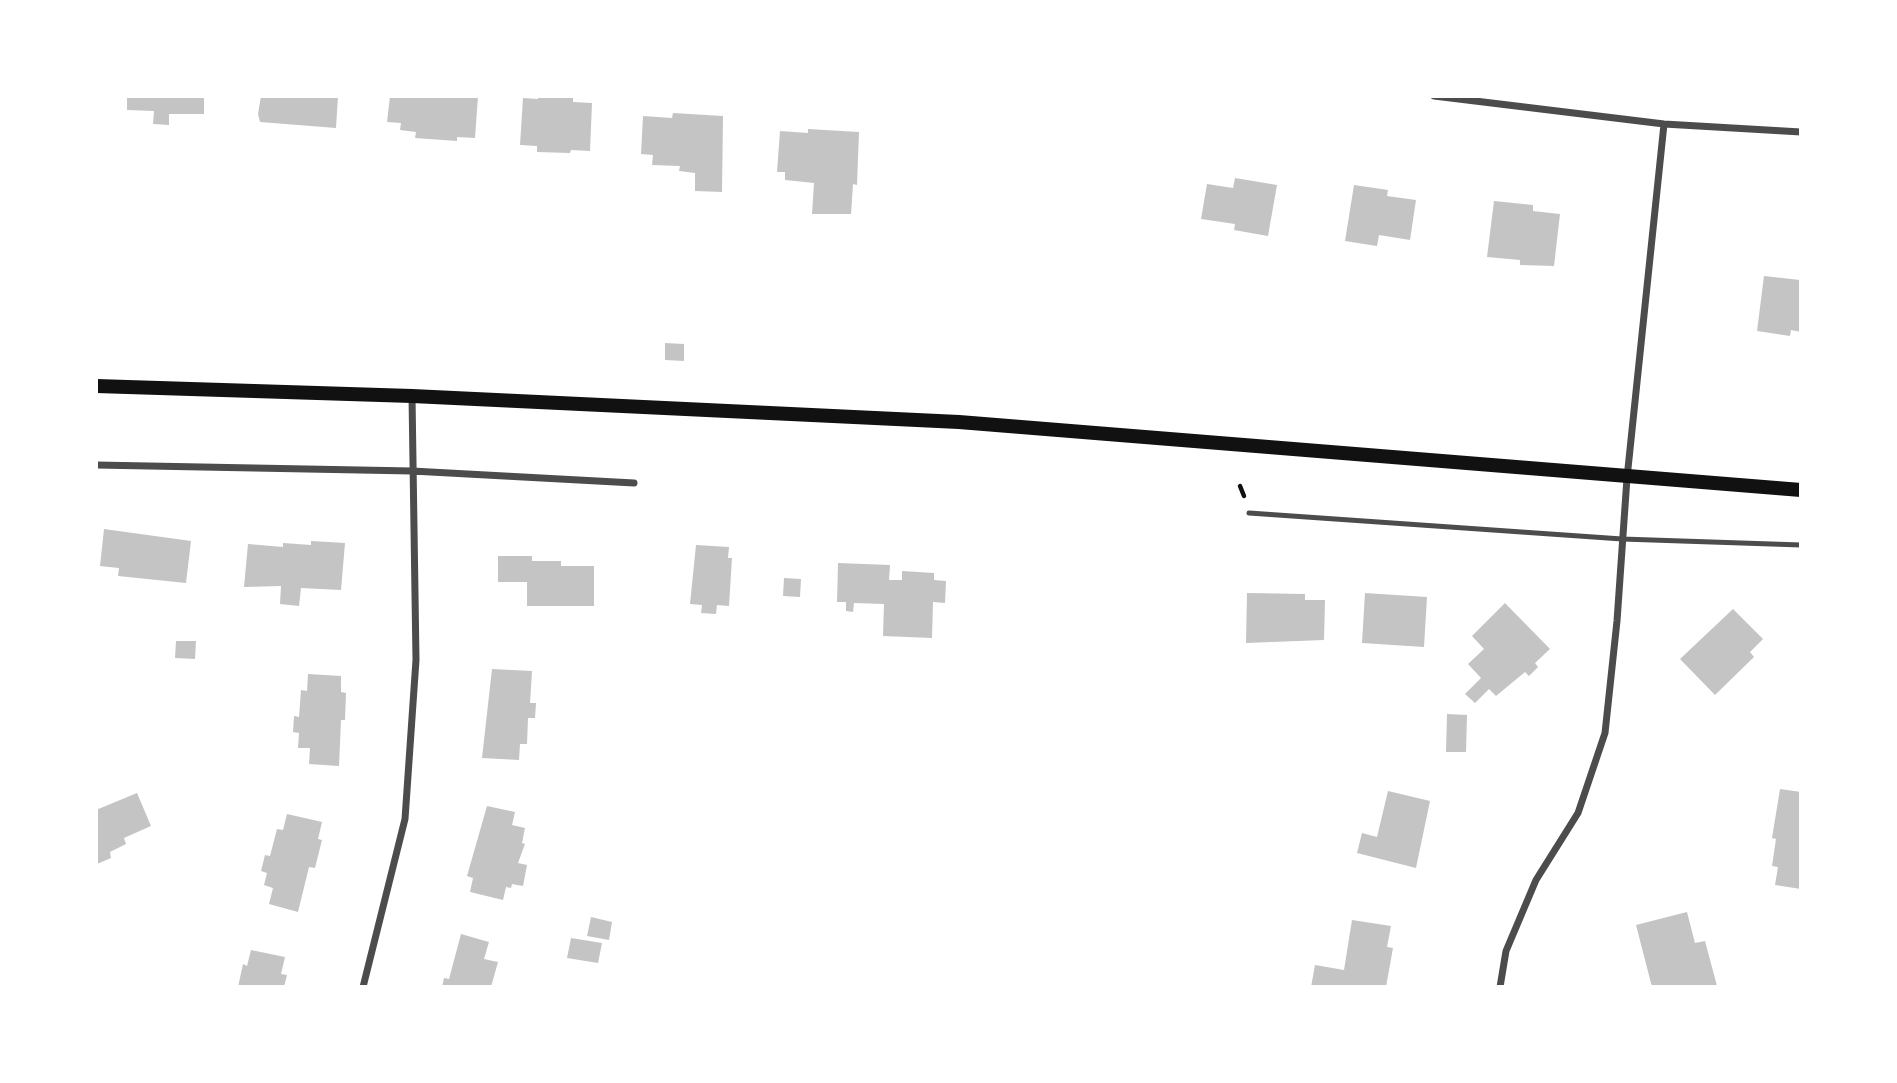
<!DOCTYPE html>
<html>
<head>
<meta charset="utf-8">
<style>
  body { margin:0 }
  #map { position:relative; width:1897px; height:1083px; overflow:hidden; background:#fff; font-family:"Archivo Narrow",sans-serif }
  canvas { display:block }
  .frame { position:absolute; inset:0; border:98px solid #fff; pointer-events:none }
</style>
</head>
<body>
<div id="map">
<canvas width="1897" height="1083"></canvas>
<div class="frame"></div>
</div>
<script>
const ctx = document.querySelector('canvas').getContext('2d');
ctx.lineJoin = 'round';
function paint(path, color) { ctx.fillStyle = color; ctx.fill(path, 'evenodd'); }
const shape = rows => new Path2D(rows.map(r => 'M' + r).join(''));
function stroke(path, color, width, dash) { ctx.strokeStyle = color; ctx.lineWidth = width; ctx.lineCap = dash ? 'butt' : 'round'; ctx.setLineDash(dash || []); ctx.stroke(path); }
const building = shape([
  [127,96,204,96,204,114,169,114,169,125,153,124,154,111,127,110],
  [261,96,338,96,336,128,260,122,258,114],
  [390,96,478,96,475,138,457,137,457,141,415,138,416,132,400,130,401,123,387,122],
  [538,96,573,98,573,102,592,103,590,151,571,150,570,153,537,152,537,146,520,145,523,98,538,99],
  [673,113,723,116,722,192,695,191,695,173,679,171,680,166,652,165,653,155,641,154,643,116,672,118],
  [808,129,859,132,857,185,853,184,851,214,812,214,814,183,785,180,785,172,777,172,780,131,808,133],
  [1235,178,1277,185,1268,236,1234,230,1235,224,1201,219,1207,184,1233,188],
  [1354,185,1388,190,1387,196,1416,200,1410,240,1379,235,1377,246,1345,241],
  [1494,201,1533,205,1533,211,1560,214,1554,266,1520,265,1520,260,1487,257],
  [1764,276,1800,280,1801,332,1791,330,1790,336,1757,331],
  [665,343,684,344,684,361,665,360],
  [104,529,191,541,186,583,118,576,119,568,100,566],
  [311,541,345,543,341,590,301,588,299,606,280,604,281,586,244,587,248,544,283,547,283,543,311,545],
  [696,545,729,547,728,558,732,558,729,606,717,605,716,614,701,613,702,605,690,604],
  [498,556,532,556,532,561,561,561,561,566,594,566,594,606,527,606,527,582,498,582],
  [838,563,890,565,889,580,902,580,902,571,934,573,934,580,946,581,945,603,933,602,932,638,883,636,884,604,854,603,853,612,846,611,846,602,837,602],
  [784,578,801,579,800,597,783,596],
  [1247,593,1305,594,1305,600,1325,600,1324,640,1246,643],
  [1365,593,1427,597,1424,647,1362,643],
  [1505,603,1550,649,1535,663,1538,667,1529,676,1525,672,1496,696,1489,689,1475,703,1465,694,1481,678,1468,664,1484,649,1472,636],
  [1733,609,1763,639,1750,652,1754,657,1715,695,1680,659],
  [176,641,196,641,195,659,175,658],
  [492,669,532,671,530,703,536,703,535,718,528,718,527,744,520,744,519,760,482,758],
  [308,674,341,676,341,692,346,693,345,720,341,720,339,766,309,764,310,748,298,748,299,733,293,732,294,716,299,717,301,690,307,691],
  [1447,714,1467,715,1466,752,1446,752],
  [1780,789,1801,792,1801,889,1775,885,1778,867,1772,866,1776,839,1772,838],
  [1388,791,1430,801,1416,868,1357,853,1362,833,1377,837],
  [137,793,151,826,124,838,126,844,110,852,111,858,97,864,96,810],
  [487,806,515,812,512,825,525,828,522,843,525,844,518,863,527,865,523,886,512,884,511,888,506,887,503,900,470,892,473,878,467,876],
  [287,814,322,822,318,839,322,840,315,868,309,867,298,912,269,904,273,888,264,885,267,873,261,871,265,855,270,856,277,829,283,830],
  [1687,912,1695,943,1705,941,1717,986,1652,987,1636,925],
  [591,917,612,922,609,940,587,936],
  [1352,920,1391,926,1387,947,1393,948,1386,987,1311,987,1315,965,1344,970],
  [461,934,489,942,484,959,498,962,491,987,442,987,444,978,449,979],
  [571,938,602,943,598,963,567,958],
  [251,950,285,957,281,974,287,975,284,987,238,987,243,964,247,966]
]);
const path = shape([
  [1240,486,1244,496]
]);
const service = shape([
  [1249,513,1622,539,1801,545]
]);
const minor = shape([
  [1434,96,1664,124,1801,132],
  [96,465,412,471,634,483],
  [363,987,405,819,416,660,412,396],
  [1500,987,1506,951,1536,880,1578,813,1605,733,1617,621,1627,478,1664,124]
]);
const secondary = shape([
  [96,386,412,396,959,422,1801,490]
]);
paint(building, '#c4c4c4');
stroke(path, '#111', 4.5);
stroke(service, '#4c4c4c', 5);
stroke(minor, '#4c4c4c', 7);
stroke(secondary, '#111', 14);
</script>
</body>
</html>
